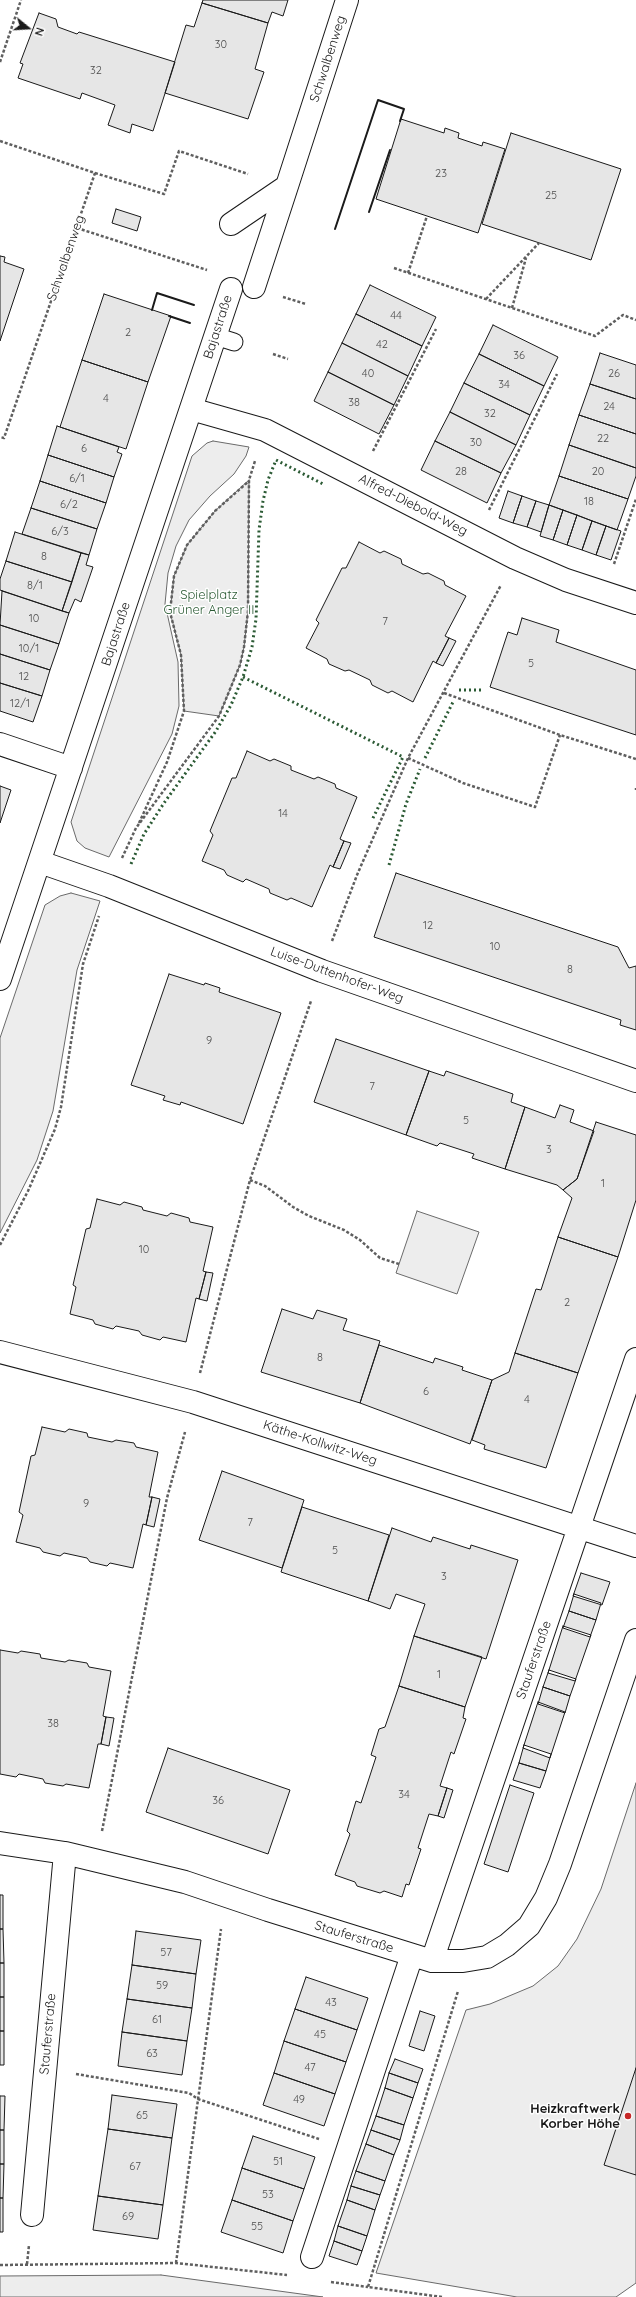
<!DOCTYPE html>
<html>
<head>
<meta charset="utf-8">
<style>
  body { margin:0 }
  #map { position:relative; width:636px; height:2297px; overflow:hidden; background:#fff; font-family:Quicksand,sans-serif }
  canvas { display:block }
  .north { position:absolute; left:8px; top:8px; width:40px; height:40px; -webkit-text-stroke:3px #fff; paint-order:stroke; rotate:108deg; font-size:11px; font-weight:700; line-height:16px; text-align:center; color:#1a1a1a }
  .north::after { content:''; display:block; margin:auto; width:14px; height:18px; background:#1a1a1a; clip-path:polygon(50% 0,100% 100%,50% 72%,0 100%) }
</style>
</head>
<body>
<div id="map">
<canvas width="636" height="2297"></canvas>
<div class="north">N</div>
</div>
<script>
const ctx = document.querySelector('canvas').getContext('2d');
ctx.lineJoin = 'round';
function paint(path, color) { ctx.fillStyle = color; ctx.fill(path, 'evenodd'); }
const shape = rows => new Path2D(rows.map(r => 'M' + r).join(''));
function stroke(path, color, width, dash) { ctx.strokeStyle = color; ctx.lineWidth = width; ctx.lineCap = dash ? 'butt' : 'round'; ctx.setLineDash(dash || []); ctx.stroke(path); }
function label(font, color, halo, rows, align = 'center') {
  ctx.font = font + ' Quicksand,sans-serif'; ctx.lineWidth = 3; ctx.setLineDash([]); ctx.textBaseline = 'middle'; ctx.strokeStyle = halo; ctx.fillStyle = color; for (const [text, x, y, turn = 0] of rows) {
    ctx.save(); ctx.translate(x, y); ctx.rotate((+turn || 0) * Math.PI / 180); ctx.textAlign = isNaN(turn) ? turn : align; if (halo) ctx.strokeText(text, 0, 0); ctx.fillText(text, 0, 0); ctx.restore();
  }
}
const green = shape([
  [213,441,249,447,246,456,234,474,210,496,189,520,176,546,168,573,165,604,178,662,179,706,172,734,109,857,85,848,77,841,71,822,192,456,207,443,213,441],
  [249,480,248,611,244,647,240,665,219,716,184,711,181,655,170,612,174,576,187,545,215,511,249,480],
  [71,893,100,901,77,970,53,1111,37,1160,0,1233,0,1038,45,905,60,896,71,893],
  [417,1211,479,1232,457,1294,396,1273,417,1211],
  [636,1783,636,2283,616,2297,517,2297,376,2273,466,2010,490,2004,533,1986,558,1966,577,1939,601,1889,636,1783],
  [161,2275,323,2297,0,2297,0,2276,161,2275]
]);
const building = shape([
  [203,0,288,0,283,16,272,12,268,23,202,3,203,0],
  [202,3,268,23,255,69,264,72,248,119,165,93,186,25,194,27,202,3],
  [39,13,56,19,58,27,77,34,79,32,175,62,153,131,132,124,130,133,108,125,115,105,82,93,80,99,18,78,23,64,20,63,39,13],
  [401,119,444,133,445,128,459,133,458,138,482,146,483,142,505,149,478,233,376,199,401,119],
  [511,133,621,169,591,260,482,224,511,133],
  [116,209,141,217,137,231,112,223,116,209],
  [0,256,5,257,4,262,24,269,0,341,0,256],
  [370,285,436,317,422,346,356,314,370,285],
  [104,294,171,316,148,382,82,360,104,294],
  [356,314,422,346,408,376,342,343,356,314],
  [493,325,558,357,544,386,479,354,493,325],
  [342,343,408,376,394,405,328,372,342,343],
  [600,353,636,365,636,399,590,384,600,353],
  [479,354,544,386,530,415,464,383,479,354],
  [82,360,148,382,126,449,60,427,82,360],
  [328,372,394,405,379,434,314,401,328,372],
  [464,383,530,415,516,445,450,412,464,383],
  [590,384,636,399,636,434,579,415,590,384],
  [450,412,516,445,501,473,435,441,450,412],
  [579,415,636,434,636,468,569,445,579,415],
  [57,426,119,447,117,452,122,454,114,477,48,455,57,426],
  [435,441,501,473,487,503,421,470,435,441],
  [569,445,636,468,636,476,628,499,559,476,569,445],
  [48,455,114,477,106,503,40,481,48,455],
  [559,476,628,499,617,530,549,505,559,476],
  [40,481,106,503,97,529,31,508,40,481],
  [508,491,522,496,513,523,499,518,508,491],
  [522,496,536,501,527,527,513,523,522,496],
  [536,501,549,505,541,532,527,527,536,501],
  [549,505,563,510,553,540,540,536,549,505],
  [31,508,97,529,89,555,22,534,31,508],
  [563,510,577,515,567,545,553,540,563,510],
  [577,515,592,521,582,550,567,545,577,515],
  [592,521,606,526,596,555,582,550,592,521],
  [606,526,621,531,611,560,596,555,606,526],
  [15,532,81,553,72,582,6,561,15,532],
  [359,542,380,553,384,551,401,559,402,564,423,574,428,573,444,581,445,585,466,596,445,636,449,638,443,650,436,663,433,661,413,702,392,691,388,693,372,685,370,680,349,670,345,671,329,664,327,659,306,648,319,623,316,620,342,568,346,568,359,542],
  [81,553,89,555,86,565,93,567,81,602,75,599,69,613,62,611,81,553],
  [6,561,72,582,62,611,0,590,0,579,6,561],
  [2,591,69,613,59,644,0,625,2,591],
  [522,618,559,630,556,642,636,670,636,735,490,687,508,632,517,635,522,618],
  [0,625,59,644,50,670,0,654,0,625],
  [449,638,456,641,443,666,436,663,449,638],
  [0,654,50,670,42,696,0,683,0,654],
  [0,683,42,696,33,722,0,711,0,683],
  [247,751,270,761,274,759,291,766,291,770,314,779,318,777,335,784,336,788,357,797,340,839,344,841,333,867,330,865,312,907,291,898,287,900,270,893,269,889,246,879,243,882,227,875,224,870,202,861,213,835,210,831,232,778,236,778,247,751],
  [0,786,11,790,0,823,0,786],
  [344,841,351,843,340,869,333,867,344,841],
  [396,873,618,947,629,968,636,966,636,1030,620,1025,621,1020,374,937,396,873],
  [169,974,204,985,205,983,220,988,219,992,281,1013,243,1124,181,1102,180,1105,163,1100,165,1096,131,1085,169,974],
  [336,1039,429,1071,406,1135,314,1102,336,1039],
  [429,1071,444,1076,446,1071,513,1094,511,1102,525,1107,505,1169,472,1158,474,1154,440,1143,437,1146,406,1135,429,1071],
  [560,1105,574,1110,570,1122,594,1131,577,1179,563,1190,557,1185,505,1169,525,1107,555,1118,560,1105],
  [596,1122,636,1135,636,1200,618,1257,558,1237,572,1198,563,1190,577,1179,596,1122],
  [97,1199,120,1205,124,1202,142,1207,143,1210,167,1216,171,1213,189,1218,190,1222,213,1227,203,1271,206,1272,199,1299,196,1298,186,1342,163,1337,160,1340,142,1335,139,1331,116,1326,113,1329,95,1324,93,1320,70,1314,76,1287,73,1285,86,1229,90,1228,97,1199],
  [558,1237,618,1257,578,1373,515,1353,536,1289,541,1290,558,1237],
  [206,1272,213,1273,207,1301,199,1299,206,1272],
  [282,1309,313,1319,317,1310,347,1319,343,1330,380,1341,360,1403,261,1372,282,1309],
  [379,1345,433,1363,435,1358,463,1367,462,1370,492,1380,470,1444,360,1403,379,1345],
  [515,1353,578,1373,546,1468,484,1449,485,1445,472,1440,492,1380,509,1372,515,1353],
  [42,1427,65,1432,69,1429,87,1433,88,1437,112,1442,116,1440,134,1443,136,1447,158,1452,149,1497,152,1497,146,1525,143,1524,133,1568,110,1563,107,1566,90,1562,87,1558,64,1553,60,1556,43,1552,40,1548,16,1542,23,1515,19,1512,31,1456,35,1455,42,1427],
  [222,1471,304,1500,282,1568,199,1540,222,1471],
  [152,1497,160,1499,154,1527,146,1525,152,1497],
  [302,1507,389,1535,368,1601,281,1572,302,1507],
  [392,1528,431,1542,433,1537,470,1549,471,1545,518,1560,486,1659,414,1636,425,1604,396,1594,390,1609,368,1601,392,1528],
  [581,1573,610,1582,602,1605,573,1596,581,1573],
  [574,1594,601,1603,596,1620,569,1611,574,1594],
  [569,1611,596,1620,590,1637,563,1628,569,1611],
  [563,1626,591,1635,575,1681,548,1673,563,1626],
  [414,1636,482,1657,465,1707,399,1686,414,1636],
  [0,1650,18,1653,21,1651,40,1654,41,1658,65,1662,69,1660,87,1663,89,1667,111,1671,103,1716,106,1717,101,1744,98,1744,89,1788,66,1784,63,1786,45,1783,43,1779,19,1774,16,1777,0,1774,0,1650],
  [549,1670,576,1679,570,1696,543,1687,549,1670],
  [399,1686,465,1707,463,1718,466,1719,454,1754,451,1752,440,1786,447,1788,438,1816,429,1814,418,1848,421,1849,409,1885,406,1884,402,1897,384,1891,380,1893,357,1886,355,1882,335,1875,350,1834,347,1831,356,1801,361,1803,376,1757,371,1755,379,1729,385,1727,399,1686],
  [543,1687,570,1696,565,1713,538,1704,543,1687],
  [538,1702,565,1712,550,1758,523,1748,538,1702],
  [106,1717,114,1718,109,1746,101,1744,106,1717],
  [524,1745,551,1754,546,1771,519,1763,524,1745],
  [168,1748,290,1790,268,1854,146,1812,168,1748],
  [519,1763,546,1771,540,1788,513,1780,519,1763],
  [510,1785,534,1793,508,1872,484,1864,510,1785],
  [447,1788,453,1790,444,1818,438,1816,447,1788],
  [0,1895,3,1895,3,1929,0,1929,0,1895],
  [0,1929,3,1929,4,1963,0,1963,0,1929],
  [136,1931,201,1940,196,1974,132,1965,136,1931],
  [0,1963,4,1963,4,1997,0,1997,0,1963],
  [132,1965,196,1974,192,2008,127,1999,132,1965],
  [306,1977,368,1998,357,2030,295,2009,306,1977],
  [0,1997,4,1997,4,2031,0,2031,0,1997],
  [127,1999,192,2008,187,2041,122,2032,127,1999],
  [295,2009,357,2030,346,2062,284,2041,295,2009],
  [420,2011,435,2016,424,2051,409,2046,420,2011],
  [0,2031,4,2031,4,2065,0,2065,0,2031],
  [122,2032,187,2041,182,2075,118,2066,122,2032],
  [284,2041,346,2062,335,2094,274,2073,284,2041],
  [395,2059,423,2069,418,2083,389,2073,395,2059],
  [636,2068,636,2175,604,2165,636,2068],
  [274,2073,335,2094,324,2126,263,2105,274,2073],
  [389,2073,418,2083,413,2098,385,2088,389,2073],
  [385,2088,413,2098,404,2125,376,2116,385,2088],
  [112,2095,177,2104,172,2138,108,2129,112,2095],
  [0,2096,5,2096,4,2130,0,2130,0,2096],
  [376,2116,404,2125,400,2140,371,2130,376,2116],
  [108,2129,172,2138,163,2205,98,2196,108,2129],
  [0,2130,4,2130,4,2164,0,2164,0,2130],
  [371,2130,400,2140,394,2155,366,2144,371,2130],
  [253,2136,315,2157,304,2189,242,2168,253,2136],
  [366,2144,394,2155,385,2181,356,2171,366,2144],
  [0,2164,4,2164,3,2198,0,2198,0,2164],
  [242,2168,304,2189,293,2221,232,2200,242,2168],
  [356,2171,385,2181,380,2195,351,2186,356,2171],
  [351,2186,380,2195,375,2210,347,2200,351,2186],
  [98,2196,163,2205,158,2239,93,2230,98,2196],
  [0,2198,3,2198,3,2232,0,2232,0,2198],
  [232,2200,293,2221,283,2253,221,2232,232,2200],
  [347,2200,375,2210,367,2236,338,2226,347,2200],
  [338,2226,367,2236,362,2251,334,2241,338,2226],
  [334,2241,362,2251,357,2265,329,2256,334,2241]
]);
const path = shape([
  [0,62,21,0],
  [0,141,95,173,4,438,0,437],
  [95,173,164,194,179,151,248,174],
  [77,228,207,270],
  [394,268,595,336,623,315,636,320],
  [408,273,427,216],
  [283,297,306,304],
  [486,299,539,243],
  [512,308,526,258],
  [273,354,288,359],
  [373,451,436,329],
  [489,510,557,374],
  [614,564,636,499],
  [444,693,560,735,636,759],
  [408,758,463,783,535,807,560,735],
  [636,788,636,790],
  [139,823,167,762,184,711,181,655,170,612,174,576,187,545,215,511,249,481],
  [122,858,136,828,219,716,240,665,244,647,248,611,249,480,255,461],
  [332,941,357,875,408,758,501,585],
  [250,1180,265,1186,293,1207,309,1216,344,1230,360,1240,380,1258,399,1264],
  [0,1245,28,1191,55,1129,61,1107,83,964,99,916],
  [200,1373,250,1180,311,1001],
  [102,1831,167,1498,185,1432],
  [76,2074,189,2093,198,2099,319,2139],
  [176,2263,221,1929],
  [27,2264,29,2245],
  [0,2265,176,2263,287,2275],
  [331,2282,368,2287],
  [442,2297,368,2287,458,1991]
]);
const service = shape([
  [215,336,234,342]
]);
const minor = shape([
  [231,224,287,186,347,0],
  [254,287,287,186],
  [191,409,265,430,515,558,566,580,636,603],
  [0,744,71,768],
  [40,862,109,886,322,971,636,1081],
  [0,979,231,289],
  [0,1352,193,1402,636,1546],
  [0,1843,65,1853,185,1882,268,1910,432,1961,463,1961,487,1957,507,1945,529,1926,546,1898,560,1864,636,1640],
  [432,1961,636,1359],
  [32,2215,65,1853],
  [312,2257,412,1955]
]);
const hedge = shape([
  [243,677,403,757,372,820],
  [459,690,483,690],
  [425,758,453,702],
  [131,864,144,834,164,803,216,731,231,705,243,677,252,647,256,619,259,530,263,501,268,480,276,460,325,485],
  [389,865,406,804,420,769]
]);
const wall = shape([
  [369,212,390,150],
  [335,229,378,100,404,109,400,121],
  [152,310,157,293,194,305],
  [169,316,190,323]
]);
const markers = [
  [628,2116,4,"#c62828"]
];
const numberNames = [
  ["30",221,45],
  ["32",96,71],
  ["23",441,174],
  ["25",551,196],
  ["44",396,316],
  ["2",128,333],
  ["42",382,345],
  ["36",519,356],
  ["40",368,374],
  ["26",614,374],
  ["34",504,385],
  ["4",106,399],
  ["38",354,403],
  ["24",609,407],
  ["32",490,414],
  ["22",603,439],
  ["30",476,443],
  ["6",84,449],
  ["28",461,472],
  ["20",598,472],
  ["6/1",77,479],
  ["18",589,502],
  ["6/2",69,505],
  ["6/3",60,532],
  ["8",44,557],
  ["8/1",35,586],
  ["10",34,619],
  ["7",385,622],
  ["10/1",29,649],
  ["5",531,664],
  ["12",24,677],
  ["12/1",20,704],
  ["14",283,814],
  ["12",428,926],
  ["10",495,947],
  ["8",570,970],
  ["9",209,1041],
  ["7",372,1087],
  ["5",466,1121],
  ["3",549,1150],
  ["1",603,1184],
  ["10",144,1250],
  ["2",567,1303],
  ["8",320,1358],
  ["6",426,1392],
  ["4",527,1400],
  ["9",86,1504],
  ["7",250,1523],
  ["5",335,1551],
  ["3",444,1577],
  ["1",439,1675],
  ["38",53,1724],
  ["34",404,1795],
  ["36",218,1801],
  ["57",166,1953],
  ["59",162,1986],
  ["43",331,2003],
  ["61",157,2020],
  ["45",320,2035],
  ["63",152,2054],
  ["47",310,2068],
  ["49",299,2100],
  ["65",142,2116],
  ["51",278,2162],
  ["67",135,2167],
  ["53",268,2195],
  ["69",128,2217],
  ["55",257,2227]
];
const streetNames = [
  ["Schwalbenweg",328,59,-72],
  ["Schwalbenweg",66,258,-71],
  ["Bajastraße",218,327,-72],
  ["Alfred-Diebold-Weg",413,505,27],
  ["Bajastraße",116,634,-72],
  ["Luise-Duttenhofer-Weg",337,975,20],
  ["Käthe-Kollwitz-Weg",320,1443,18],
  ["Stauferstraße",534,1660,-71],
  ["Stauferstraße",354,1937,17],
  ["Stauferstraße",48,2034,-85]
];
const parkNames = [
  ["Spielplatz",209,595],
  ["Grüner Anger II",209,610]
];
const poiNames = [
  ["Heizkraftwerk",620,2109],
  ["Korber Höhe",620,2124]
];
paint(green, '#ededed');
stroke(green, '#6a6a6a', 1);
paint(building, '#e6e6e6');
stroke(building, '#1a1a1a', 1);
stroke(service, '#1a1a1a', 19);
stroke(minor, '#1a1a1a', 24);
stroke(path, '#5f5f5f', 2.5, [3, 2]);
stroke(service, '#fff', 17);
stroke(minor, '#fff', 22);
stroke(hedge, '#2b5a34', 3, [2, 3]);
stroke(wall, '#1a1a1a', 2);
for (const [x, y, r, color] of markers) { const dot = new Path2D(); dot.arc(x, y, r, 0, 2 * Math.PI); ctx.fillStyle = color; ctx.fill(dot); stroke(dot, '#fff', 1.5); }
label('11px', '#4d4d4d', null, numberNames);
label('13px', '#1a1a1a', '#fff', streetNames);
label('13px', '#2b5a34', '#fff', parkNames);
label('bold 13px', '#1a1a1a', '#fff', poiNames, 'right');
</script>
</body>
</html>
